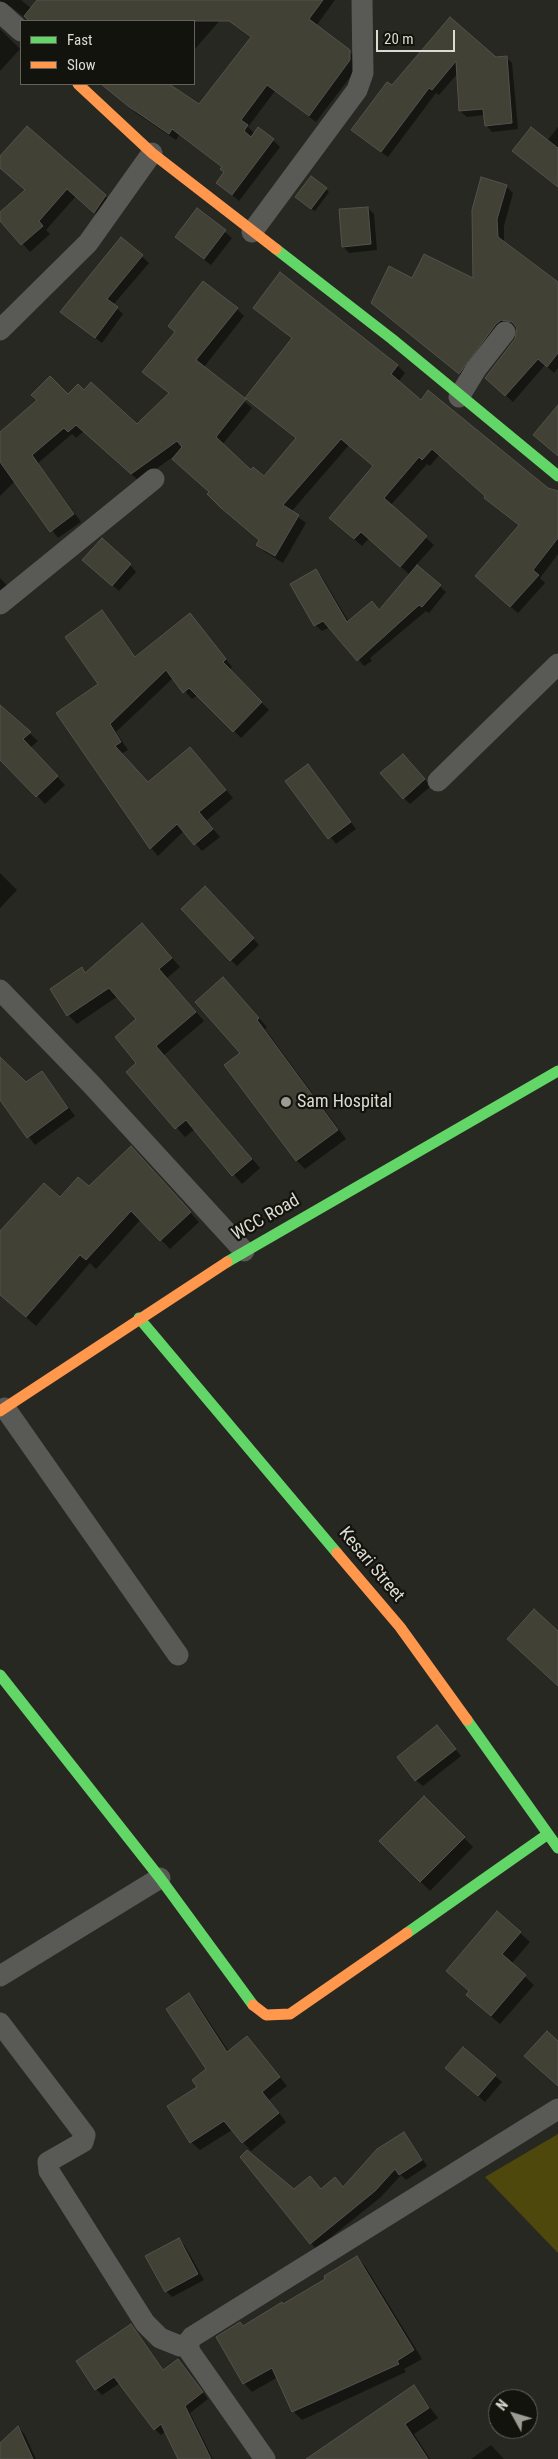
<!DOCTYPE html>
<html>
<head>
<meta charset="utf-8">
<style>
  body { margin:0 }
  #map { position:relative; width:558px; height:2459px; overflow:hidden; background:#282822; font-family:"Roboto Condensed",sans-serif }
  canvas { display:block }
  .legend { position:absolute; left:20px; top:20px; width:175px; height:65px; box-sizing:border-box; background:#13130d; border:1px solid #63635c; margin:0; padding:6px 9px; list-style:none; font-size:15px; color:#dbdbd2 }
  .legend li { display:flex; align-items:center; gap:10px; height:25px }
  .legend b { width:25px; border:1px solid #63635c }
  .north { position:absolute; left:488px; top:2389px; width:50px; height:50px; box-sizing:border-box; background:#13130d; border:1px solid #63635c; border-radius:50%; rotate:309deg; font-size:14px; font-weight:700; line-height:20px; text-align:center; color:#dbdbd2 }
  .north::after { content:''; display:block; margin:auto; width:18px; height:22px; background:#9c9c94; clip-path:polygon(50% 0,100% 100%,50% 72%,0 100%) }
  .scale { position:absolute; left:376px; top:30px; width:79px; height:22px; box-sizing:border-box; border:2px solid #dbdbd2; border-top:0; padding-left:6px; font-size:15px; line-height:18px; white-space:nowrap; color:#dbdbd2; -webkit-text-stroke:4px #13130d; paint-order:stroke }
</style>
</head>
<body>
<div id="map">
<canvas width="558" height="2459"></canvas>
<ul class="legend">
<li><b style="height:6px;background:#63d668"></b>Fast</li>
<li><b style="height:6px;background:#ff974d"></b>Slow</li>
</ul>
<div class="north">N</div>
<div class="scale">20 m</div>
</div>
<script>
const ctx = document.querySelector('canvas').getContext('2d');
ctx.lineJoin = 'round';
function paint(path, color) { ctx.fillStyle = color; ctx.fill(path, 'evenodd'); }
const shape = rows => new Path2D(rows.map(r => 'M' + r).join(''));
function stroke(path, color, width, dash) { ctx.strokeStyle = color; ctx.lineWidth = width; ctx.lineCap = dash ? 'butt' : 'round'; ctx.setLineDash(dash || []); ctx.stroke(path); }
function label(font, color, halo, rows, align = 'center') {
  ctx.font = font + ' "Roboto Condensed",sans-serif'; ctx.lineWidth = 4.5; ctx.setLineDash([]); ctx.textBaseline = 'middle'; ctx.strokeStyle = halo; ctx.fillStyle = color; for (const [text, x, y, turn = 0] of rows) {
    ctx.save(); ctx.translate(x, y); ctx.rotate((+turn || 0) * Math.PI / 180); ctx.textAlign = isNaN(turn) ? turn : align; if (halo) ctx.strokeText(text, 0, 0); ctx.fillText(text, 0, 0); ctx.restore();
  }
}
const green = shape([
  [558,2134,558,2253,485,2177]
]);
const shadow = shape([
  [0,0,21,0,32,9,39,0,335,0,316,26,357,58,357,68,316,122,275,91,248,127,255,134,273,140,280,147,239,201,218,183,225,173,222,167,179,135,176,140,136,113,102,84,167,84,200,106,251,38,223,17,194,50,194,21,29,21,10,6,0,10],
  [450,19,496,58,506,57,512,63,518,129,492,132,486,125,485,115,467,117,460,111,458,73,439,95,436,93,388,157,359,136,392,87],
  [0,29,20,49,0,71],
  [27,127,114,204,103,220,76,196,46,230,50,234,30,252,0,219,0,214,26,191,0,167,0,158],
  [558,127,558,187,514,151,547,141],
  [506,186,513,193,504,226,504,243,558,283,558,368,554,373,545,365,513,402,494,385,516,340,518,328,508,327,466,380,380,310,413,279,474,280],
  [326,189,329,192,315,211,299,200],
  [368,208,374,214,377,250,349,253,343,246],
  [197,209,232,238,211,265,183,243],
  [122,238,149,263,113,305,123,314,102,343,62,312],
  [280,274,398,366,405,373,398,382,421,401,547,489,558,492,558,554,540,578,545,583,518,613,483,583,520,526,493,505,485,498,487,496,439,455,430,466,427,464,390,506,434,545,416,565,446,592,429,613,426,611,370,658,372,661,364,666,330,627,322,631,315,625,315,570,322,577,349,622,380,611,410,575,369,538,362,546,338,525,374,467,349,445,291,512,306,523,283,563,265,552,257,545,260,540,211,492,177,454,139,481,84,431,76,438,72,434,38,463,81,522,58,538,15,481,0,496,0,434,68,396,84,391,137,426,170,394,144,372,237,309,244,316,204,367,252,408,222,445,252,471,264,478,297,439,246,398,293,338],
  [130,565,136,572,119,591,90,566],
  [0,578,14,593,0,606],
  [102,612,136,657,190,615,232,667,229,670,269,710,241,738,198,695,192,699,173,678,116,732,128,750,121,754,148,783,197,756,233,798,206,821,220,837,202,851,184,831,158,856,151,848,58,713,100,684],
  [0,707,38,741,30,748,65,785,45,804,0,757],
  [409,762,431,786,410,804,404,798],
  [308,765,356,829,336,844,287,781],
  [0,873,17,890,0,908],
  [211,894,259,945,237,966,231,960],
  [151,934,180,967,167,978,204,1021,164,1055,260,1168,242,1184,195,1129,185,1137,128,1072,138,1063,138,1019,118,996,77,1024,68,1015,51,989,81,969,87,974],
  [231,987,267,1027,265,1029,346,1139,305,1169,297,1161],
  [0,1059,26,1084,42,1072,75,1116,35,1145,0,1098],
  [140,1157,199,1222,170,1249,141,1219,96,1269,90,1263,36,1326,0,1294,0,1233,89,1188],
  [437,1727,461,1756,423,1786,416,1780],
  [424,1797,473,1847,430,1891,380,1841],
  [497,1912,530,1942,511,1964,534,1985,500,2024,477,2004,470,1991],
  [189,1995,197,2003,229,2052,247,2037,287,2086,269,2100,286,2122,251,2151,232,2130,200,2150,191,2142,169,2107,199,2087,208,2069],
  [463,2049,502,2082,485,2102,453,2074],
  [404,2133,427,2166,406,2180,401,2175,381,2197,316,2249,311,2243,294,2191,321,2190,335,2179,344,2188],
  [179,2240,185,2246,204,2280,172,2297,166,2291],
  [357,2257,365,2266,422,2359,404,2369,406,2372,302,2420,293,2411,278,2377,252,2392,244,2383,243,2328,327,2279],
  [131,2326,164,2371,178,2360,208,2399,190,2413,213,2459,179,2459,166,2431,161,2435,155,2429,120,2383,102,2395,96,2389],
  [414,2387,438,2418,414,2434,430,2459,345,2459],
  [18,2427,25,2435,36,2459,0,2459,0,2445],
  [491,2445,504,2459,471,2459]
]);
const building = shape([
  [37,0,323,0,309,19,350,50,350,60,309,116,267,85,241,120,248,125,244,131,251,137,258,127,274,139,232,195,216,183,224,172,220,169,222,167,172,129,169,134,128,106,101,84,169,84,199,104,251,37,229,21,29,21,24,16,37,0],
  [450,17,496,57,507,56,512,123,485,126,483,109,459,111,456,61,432,90,429,88,381,152,351,130,387,82,392,85,450,17],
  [27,126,106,195,94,213,67,189,39,221,43,226,21,245,0,221,0,212,25,190,0,168,0,156,27,126],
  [531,127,558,148,558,187,512,151,531,127],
  [311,176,327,188,311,209,295,197,311,176],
  [481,177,507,185,497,219,498,237,558,282,558,353,547,367,538,359,505,396,485,378,515,339,517,328,512,322,501,320,496,324,459,374,371,303,389,266,412,278,424,254,473,278,472,210,481,177],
  [368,207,371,244,342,247,339,209,368,207],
  [197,208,226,230,204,259,175,237,197,208],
  [121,237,143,255,107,299,118,307,95,338,60,312,121,237],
  [280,272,398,365,391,374,421,400,428,390,548,488,558,491,558,538,533,570,539,575,510,607,475,576,519,525,484,498,485,496,432,449,422,460,419,457,384,498,427,536,400,567,361,532,354,539,329,518,373,466,341,439,283,505,299,515,275,556,256,545,259,540,220,507,207,494,209,492,172,459,182,447,177,441,131,474,76,425,68,432,64,428,32,455,74,514,50,532,0,462,0,432,37,400,31,395,50,376,68,394,78,384,84,390,91,382,137,424,169,393,142,372,175,332,168,326,203,281,238,308,196,360,246,399,216,437,251,470,253,467,264,476,296,438,245,398,292,338,253,308,280,272],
  [558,405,558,456,533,435,558,405],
  [102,538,131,564,112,586,82,560,102,538],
  [417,565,441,585,422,607,419,605,357,661,323,621,314,626,290,584,316,569,347,622,372,601,379,610,417,565],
  [102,610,135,657,190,613,226,659,223,662,262,702,233,732,189,688,183,693,166,670,110,724,121,742,115,746,148,782,190,747,226,790,199,812,213,829,194,845,177,824,150,849,56,713,98,684,65,637,102,610],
  [0,705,31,732,23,739,58,776,36,797,0,760,0,705],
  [403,754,425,779,403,799,380,773,403,754],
  [308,764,351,822,328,839,285,781,308,764],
  [205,886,254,938,230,961,181,909,205,886],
  [142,923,172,958,159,969,196,1012,156,1046,252,1159,232,1176,186,1120,175,1129,126,1072,136,1063,115,1037,136,1019,109,988,67,1016,50,989,82,967,85,973,142,923],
  [223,977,259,1018,257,1020,338,1130,296,1161,224,1065,240,1053,195,1002,223,977],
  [0,1057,26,1082,42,1071,68,1108,27,1138,0,1100,0,1057],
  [131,1146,191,1212,160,1241,131,1211,86,1260,80,1255,26,1317,0,1295,0,1231,44,1183,60,1197,78,1177,89,1186,131,1146],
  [534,1609,558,1631,558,1686,507,1639,534,1609],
  [437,1725,456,1749,415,1781,397,1757,437,1725],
  [424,1796,465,1837,420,1882,379,1841,424,1796],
  [497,1911,521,1932,502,1954,526,1975,491,2016,466,1995,469,1991,446,1971,497,1911],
  [189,1993,227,2052,247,2036,280,2077,262,2092,279,2113,242,2143,224,2121,190,2143,167,2106,197,2087,192,2080,206,2069,166,2009,189,1993],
  [547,2031,558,2041,558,2086,524,2056,547,2031],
  [463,2047,496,2075,478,2096,445,2068,463,2047],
  [404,2132,422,2160,399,2175,395,2169,375,2191,310,2244,240,2157,247,2150,294,2189,310,2176,321,2189,335,2177,343,2187,377,2149,404,2132],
  [179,2238,198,2274,165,2292,145,2256,179,2238],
  [357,2256,414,2350,397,2361,399,2364,292,2412,272,2368,243,2384,216,2337,240,2322,243,2326,282,2302,283,2304,325,2279,324,2276,357,2256],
  [131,2324,163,2370,178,2359,203,2392,185,2406,211,2459,178,2459,161,2424,154,2430,114,2377,95,2390,76,2361,131,2324],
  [414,2385,429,2408,405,2424,428,2459,306,2459,414,2385],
  [18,2426,33,2459,0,2459,0,2443,18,2426]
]);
const street = shape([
  [0,12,21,31],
  [252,232,357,90,363,73,362,0],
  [0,330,88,243,152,153],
  [459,397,476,369,505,332],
  [0,604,154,479],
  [438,781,558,664],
  [0,990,91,1084,244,1251],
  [5,1408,178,1655],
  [0,1976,160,1878],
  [0,2023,85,2135,83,2142,48,2162,49,2171,145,2323,160,2338,180,2346,188,2346],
  [265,2459,190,2352,188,2342,192,2337,558,2109]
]);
const fast = shape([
  [276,249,392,339,558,476],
  [227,1262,558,1071],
  [139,1318,337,1553],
  [0,1675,160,1878,253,2005],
  [467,1720,558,1848],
  [407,1933,548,1834]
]);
const slow = shape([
  [78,84,152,153,276,249],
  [0,1411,227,1262],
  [337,1553,400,1627,467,1720],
  [253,2005,266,2015,290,2014,407,1933]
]);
const markers = [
  [286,1102,6,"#9c9c94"]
];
const poiNames = [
  ["Sam Hospital",297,1102]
];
const streetNames = [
  ["WCC Road",266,1218,-30],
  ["Kesari Street",371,1565,50]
];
paint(green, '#4e480d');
paint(shadow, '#0007');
paint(building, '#424136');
stroke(building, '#53524d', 1);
stroke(street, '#595956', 21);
stroke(fast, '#63d668', 11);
stroke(slow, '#ff974d', 11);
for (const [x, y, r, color] of markers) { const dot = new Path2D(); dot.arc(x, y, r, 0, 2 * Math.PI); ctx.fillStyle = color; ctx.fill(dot); stroke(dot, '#13130d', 2); }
label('18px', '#dbdbd2', '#13130d', poiNames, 'left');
label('18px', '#dbdbd2', '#13130d', streetNames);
</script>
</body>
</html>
